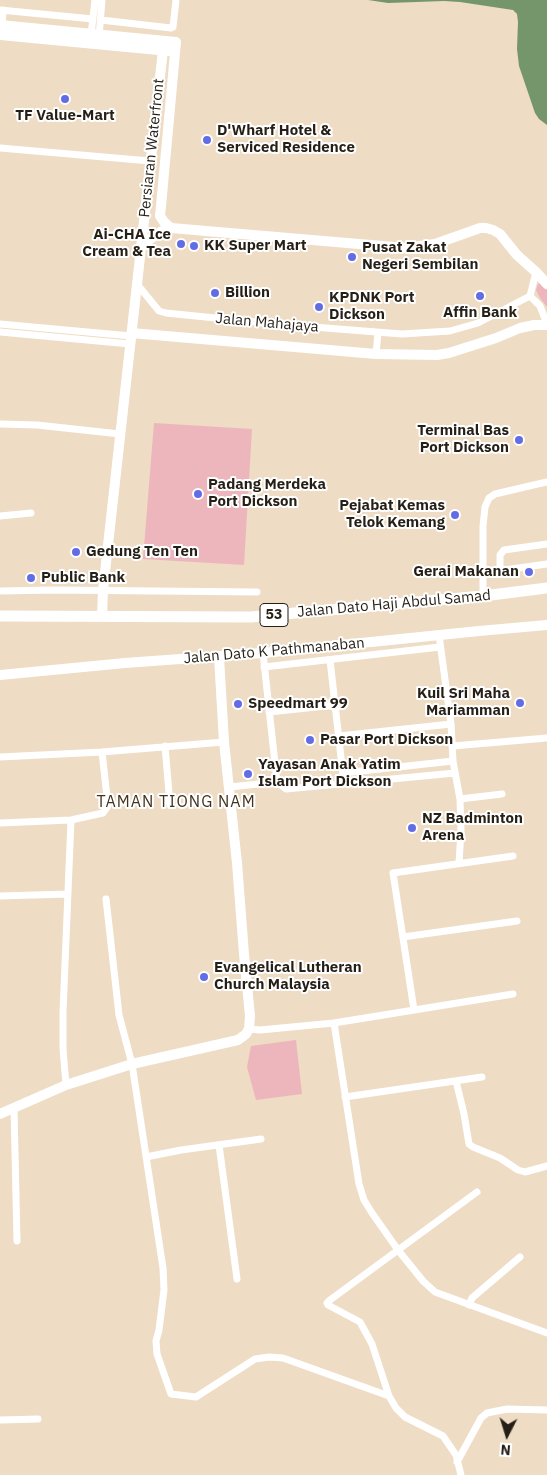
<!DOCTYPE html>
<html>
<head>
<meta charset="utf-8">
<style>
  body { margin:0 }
  #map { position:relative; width:547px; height:1475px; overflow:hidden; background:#eedcc4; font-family:"IBM Plex Sans",sans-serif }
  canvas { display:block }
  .north { position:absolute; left:482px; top:1410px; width:50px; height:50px; -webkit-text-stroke:4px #fff; paint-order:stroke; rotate:185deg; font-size:14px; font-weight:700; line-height:20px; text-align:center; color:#251f16 }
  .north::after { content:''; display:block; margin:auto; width:18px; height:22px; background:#251f16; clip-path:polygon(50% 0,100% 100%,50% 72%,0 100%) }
</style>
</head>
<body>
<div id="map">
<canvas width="547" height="1475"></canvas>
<div class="north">N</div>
</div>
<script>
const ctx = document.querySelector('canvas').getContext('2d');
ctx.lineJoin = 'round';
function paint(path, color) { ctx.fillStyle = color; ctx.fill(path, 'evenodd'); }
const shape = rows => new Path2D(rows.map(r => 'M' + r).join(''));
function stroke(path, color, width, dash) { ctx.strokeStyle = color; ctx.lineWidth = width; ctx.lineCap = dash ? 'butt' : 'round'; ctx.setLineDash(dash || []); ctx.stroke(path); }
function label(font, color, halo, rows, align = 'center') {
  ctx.font = font + ' "IBM Plex Sans",sans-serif'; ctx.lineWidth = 4; ctx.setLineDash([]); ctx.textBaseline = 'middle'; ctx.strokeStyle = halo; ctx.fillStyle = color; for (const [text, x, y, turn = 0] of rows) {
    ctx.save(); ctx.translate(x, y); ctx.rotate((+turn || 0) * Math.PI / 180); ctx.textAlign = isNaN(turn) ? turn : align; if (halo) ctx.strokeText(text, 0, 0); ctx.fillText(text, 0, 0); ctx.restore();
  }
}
const green = shape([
  [540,283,547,290,547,307,540,298,536,290,538,284],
  [154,423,252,429,244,565,143,559],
  [296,1040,302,1094,256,1100,247,1067,251,1046]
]);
const water = shape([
  [368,0,547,0,547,125,539,119,535,113,519,66,517,49,518,22,517,14,513,10,460,2,444,1,388,3]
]);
const street = shape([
  [0,10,93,19],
  [101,20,171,28,173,27,176,0],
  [2,30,3,10],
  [91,35,95,0],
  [99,37,102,0],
  [0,148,150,161],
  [137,284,159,311,166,313,275,324,402,334,450,331,478,323,530,296,536,272],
  [530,296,540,306,547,324],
  [0,324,131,336],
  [0,332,130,344],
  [376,354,378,333],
  [0,424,37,425,120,434],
  [0,516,31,513],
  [500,570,500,555,504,550,547,544],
  [483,573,547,564],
  [0,591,54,590,257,592],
  [483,596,483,526,485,507,489,498,495,494,547,482],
  [439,635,451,724,453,761,460,799,461,831,459,863],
  [263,653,277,782],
  [330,660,344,784],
  [264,667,440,647],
  [269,712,335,705],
  [339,736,451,724],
  [165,746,170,805],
  [453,746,547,738],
  [0,757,102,752,224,742],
  [343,773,453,761],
  [230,787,277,782,286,789,455,773],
  [460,799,502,794],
  [0,823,71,820,103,813,108,806,102,752],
  [0,896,68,894],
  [106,899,119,1015,132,1064,163,1268,164,1290,159,1330,156,1341,157,1354,171,1394,196,1397,255,1359,269,1357,283,1358,389,1396],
  [403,937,517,921],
  [414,1010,393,873,513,856],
  [334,1023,359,1184,364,1200,372,1213,398,1250,423,1281,435,1292,547,1333],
  [249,1029,260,1030,334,1023,513,994],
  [456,1081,464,1114,469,1144,473,1147,500,1158,518,1170,525,1172,547,1166],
  [66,1085,63,1049,63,1012,71,820],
  [345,1097,482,1077],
  [14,1108,17,1241],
  [219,1145,237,1279],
  [146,1157,181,1150,261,1139],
  [469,1305,472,1298,520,1257],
  [0,1420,38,1419],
  [457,1462,481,1418,487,1413,507,1409,547,1410],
  [461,1475,456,1455,443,1436,405,1417,396,1408,389,1396,372,1344,360,1322,328,1305,327,1303,330,1300,477,1192]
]);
const secondary = shape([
  [0,25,176,42,161,206,160,216,164,222,171,228],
  [0,35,169,51],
  [141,245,162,231,171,228,406,248,435,244,480,228,486,228,493,230,500,234,517,255,536,272,547,284],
  [131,333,376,354,437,355,449,353,496,338,520,328,534,325,547,325],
  [102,616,103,590,164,41],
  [0,675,125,663,263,653,479,631,547,625],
  [0,1114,66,1085,132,1064,238,1040,246,1034,249,1029,250,1016,244,954,237,863,224,742,219,657]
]);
const primary = shape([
  [0,616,251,617,483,596,547,588]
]);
const markers = [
  [65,99,5,"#626de5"],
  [207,140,5,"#626de5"],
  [181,244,5,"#626de5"],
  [194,246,5,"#626de5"],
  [352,257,5,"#626de5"],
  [215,293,5,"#626de5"],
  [480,296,5,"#626de5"],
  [319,307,5,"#626de5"],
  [519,440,5,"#626de5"],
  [198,494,5,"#626de5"],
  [455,515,5,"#626de5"],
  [76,552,5,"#626de5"],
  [529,572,5,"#626de5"],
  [31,578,5,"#626de5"],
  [520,703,5,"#626de5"],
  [238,704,5,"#626de5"],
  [310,740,5,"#626de5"],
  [248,774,5,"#626de5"],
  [412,828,5,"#626de5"],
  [204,977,5,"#626de5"]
];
const shields = [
  [274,615,28]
];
const shieldNames = [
  ["53",274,615]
];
const poiNames = [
  ["TF Value-Mart",65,116,"center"],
  ["D'Wharf Hotel &",217,131],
  ["Serviced Residence",217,148],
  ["Ai-CHA Ice",171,235,"right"],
  ["Cream & Tea",171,252,"right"],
  ["KK Super Mart",204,246],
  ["Pusat Zakat",362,248],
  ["Negeri Sembilan",362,265],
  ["Billion",225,293],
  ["KPDNK Port",329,298],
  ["Dickson",329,315],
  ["Affin Bank",480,313,"center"],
  ["Terminal Bas",509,431,"right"],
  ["Port Dickson",509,448,"right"],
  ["Padang Merdeka",208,485],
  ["Port Dickson",208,502],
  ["Pejabat Kemas",445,506,"right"],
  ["Telok Kemang",445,523,"right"],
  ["Gedung Ten Ten",86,552],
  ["Gerai Makanan",519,572,"right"],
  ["Public Bank",41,578],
  ["Kuil Sri Maha",510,694,"right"],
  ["Mariamman",510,711,"right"],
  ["Speedmart 99",248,704],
  ["Pasar Port Dickson",320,740],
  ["Yayasan Anak Yatim",258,765],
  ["Islam Port Dickson",258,782],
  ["NZ Badminton",422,819],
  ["Arena",422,836],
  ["Evangelical Lutheran",214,968],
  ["Church Malaysia",214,985]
];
const streetNames = [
  ["Persiaran Waterfront",152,148,-84],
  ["Jalan Mahajaya",267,323,5],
  ["Jalan Dato Haji Abdul Samad",394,604,-5],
  ["Jalan Dato K Pathmanaban",274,651,-5]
];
const neighbourhoodNames = [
  ["TAMAN TIONG NAM",176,802]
];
paint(green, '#edb6bc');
paint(water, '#74966a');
stroke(street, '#fff', 7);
stroke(secondary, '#fff', 10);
stroke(primary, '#fff', 11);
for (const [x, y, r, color] of markers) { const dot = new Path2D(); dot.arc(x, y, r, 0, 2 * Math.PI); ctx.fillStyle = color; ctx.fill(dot); stroke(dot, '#fff', 2); }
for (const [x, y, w] of shields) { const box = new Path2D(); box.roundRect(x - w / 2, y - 11.5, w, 23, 4); ctx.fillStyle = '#fff'; ctx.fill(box); stroke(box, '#251f16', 1); }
label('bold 14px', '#251f16', null, shieldNames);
label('bold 15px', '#251f16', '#fff', poiNames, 'left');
label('15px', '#251f16', '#fff', streetNames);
ctx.letterSpacing = '1px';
label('16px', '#413320', '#fff', neighbourhoodNames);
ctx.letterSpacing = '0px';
</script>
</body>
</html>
